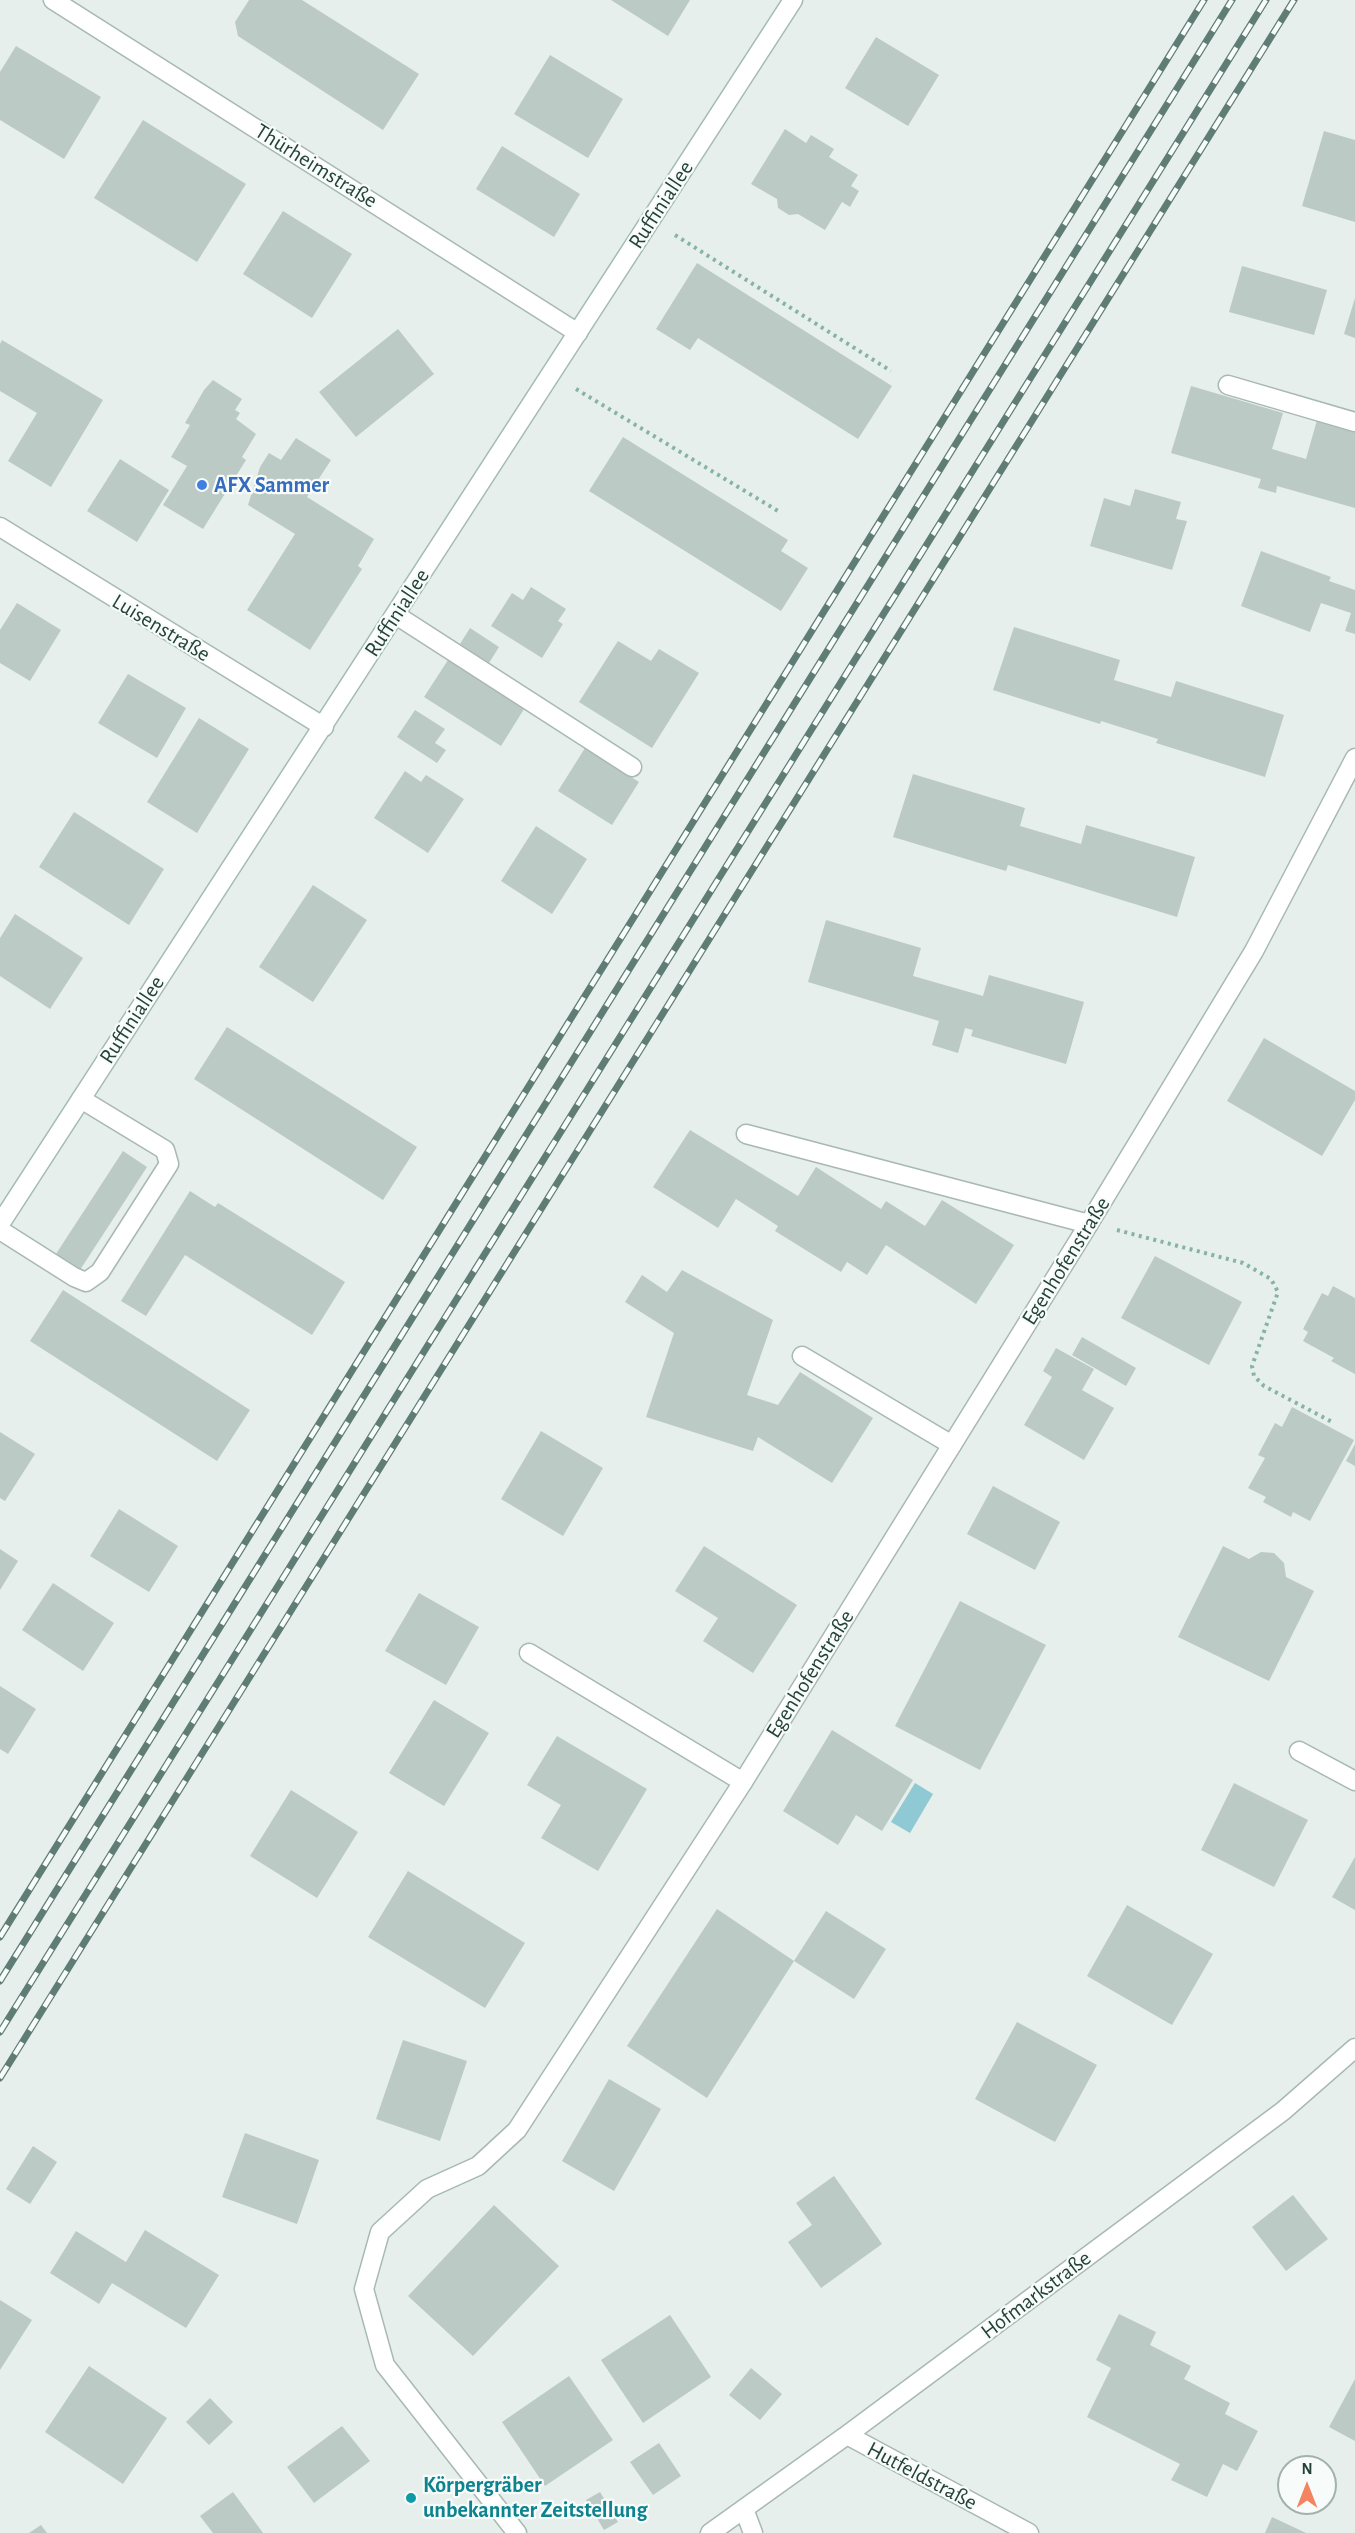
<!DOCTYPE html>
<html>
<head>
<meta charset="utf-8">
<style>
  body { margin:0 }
  #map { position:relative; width:1355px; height:2533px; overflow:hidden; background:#e6efeb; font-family:"Alegreya Sans",sans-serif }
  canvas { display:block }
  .north { position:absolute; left:1277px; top:2455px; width:60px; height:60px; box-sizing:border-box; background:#f7fbf9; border:2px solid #a3b1ad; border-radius:50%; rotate:0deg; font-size:16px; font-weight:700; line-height:24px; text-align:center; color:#24423a }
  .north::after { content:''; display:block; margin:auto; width:21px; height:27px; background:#f4845f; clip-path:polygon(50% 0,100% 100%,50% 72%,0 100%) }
</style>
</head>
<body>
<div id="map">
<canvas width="1355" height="2533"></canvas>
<div class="north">N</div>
</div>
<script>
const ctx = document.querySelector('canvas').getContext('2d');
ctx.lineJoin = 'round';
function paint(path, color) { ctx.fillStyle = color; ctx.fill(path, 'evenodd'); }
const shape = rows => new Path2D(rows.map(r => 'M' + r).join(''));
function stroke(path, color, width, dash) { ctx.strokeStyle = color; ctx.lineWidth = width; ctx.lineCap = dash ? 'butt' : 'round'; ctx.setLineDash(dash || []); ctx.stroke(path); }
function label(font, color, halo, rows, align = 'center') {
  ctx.font = font + ' "Alegreya Sans",sans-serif'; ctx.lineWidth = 4.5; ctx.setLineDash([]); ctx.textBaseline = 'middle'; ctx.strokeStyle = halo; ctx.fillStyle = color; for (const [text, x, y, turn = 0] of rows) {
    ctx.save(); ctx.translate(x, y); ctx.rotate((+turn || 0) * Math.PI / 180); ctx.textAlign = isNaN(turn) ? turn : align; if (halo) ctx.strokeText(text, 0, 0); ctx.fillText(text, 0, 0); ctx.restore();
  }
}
const water = shape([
  [915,1783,933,1794,910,1833,891,1822]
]);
const building = shape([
  [249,0,302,0,419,74,383,130,238,36,235,22],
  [611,0,690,0,668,36],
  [876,37,939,75,908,126,845,88],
  [16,46,101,97,64,159,0,120,0,72],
  [550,55,623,99,588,158,514,114],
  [143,120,246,184,197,262,94,198],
  [785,129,806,143,811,135,834,149,829,157,858,175,851,186,859,191,850,207,842,202,825,230,798,214,789,215,778,208,777,199,751,184],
  [1324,131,1355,140,1355,222,1302,206],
  [502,146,580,194,554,237,476,189],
  [283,211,352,254,312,318,243,274],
  [697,263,892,386,858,439,698,338,690,350,656,329],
  [1242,266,1327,290,1314,335,1229,312],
  [1355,298,1355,338,1344,334],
  [398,329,434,374,356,437,319,392],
  [2,340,103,400,51,487,8,461,37,413,0,391,0,344],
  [213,380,242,399,235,410,240,413,236,419,256,434,242,457,246,460,203,529,163,505,187,466,171,457,190,425,185,423,204,390],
  [1191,386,1283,413,1272,449,1306,459,1317,420,1355,431,1355,508,1277,486,1276,493,1258,488,1261,479,1171,453],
  [623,437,788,540,781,551,808,568,781,611,589,491],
  [296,438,331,460,307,497,374,539,358,566,362,569,310,650,247,610,295,534,248,505,260,467,269,453,281,460],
  [120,459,169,490,137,542,87,511],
  [1135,489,1181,502,1176,519,1187,521,1172,570,1090,546,1104,498,1130,506],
  [1261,551,1331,577,1329,581,1355,590,1355,634,1345,631,1351,613,1321,603,1310,632,1241,606],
  [531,587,566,609,558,621,563,624,542,658,491,626,512,593,523,600],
  [17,603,61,630,30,681,0,663,0,630],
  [1014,627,1120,660,1114,680,1171,697,1176,681,1284,715,1265,777,1156,743,1158,739,1101,721,1100,724,993,690],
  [470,628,499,647,489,663,460,644],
  [618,641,651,661,659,649,699,673,652,748,579,702],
  [448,660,524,709,501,746,424,697],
  [128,674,186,708,157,758,98,723],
  [415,710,445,729,435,743,446,750,437,763,397,737],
  [199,718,249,749,197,833,147,802],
  [585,748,639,782,612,825,558,791],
  [405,771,421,782,426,775,464,799,428,853,374,818],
  [913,774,1025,808,1020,826,1081,844,1086,825,1195,857,1177,917,1008,865,1006,871,893,837],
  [74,812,164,869,129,925,39,867],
  [536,826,587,859,552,914,501,881],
  [313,885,367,920,313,1002,259,967],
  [15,914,83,958,50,1009,0,976,0,938],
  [826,920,921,948,913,976,983,996,989,975,1084,1002,1066,1064,971,1036,973,1030,965,1028,958,1053,932,1045,939,1021,808,982],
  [227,1027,417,1147,383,1200,194,1079],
  [1264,1038,1355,1091,1355,1100,1322,1156,1227,1101],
  [690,1130,798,1196,816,1167,881,1209,886,1201,925,1226,942,1200,1014,1245,976,1304,886,1245,867,1275,847,1262,841,1272,775,1231,778,1226,736,1199,718,1228,653,1187],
  [123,1151,147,1167,78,1273,54,1257],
  [190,1191,215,1207,218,1203,345,1282,312,1335,185,1255,146,1316,121,1301],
  [1155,1256,1242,1302,1209,1365,1121,1318],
  [682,1270,773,1320,747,1395,778,1405,800,1372,873,1418,832,1483,758,1437,753,1451,646,1417,674,1333,625,1302,642,1275,667,1292],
  [1333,1286,1355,1298,1355,1374,1331,1361,1334,1358,1303,1341,1308,1332,1303,1329,1322,1293,1328,1296],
  [63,1290,250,1410,217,1461,30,1341],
  [1082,1337,1136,1368,1126,1386,1072,1355],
  [1056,1348,1094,1369,1082,1390,1114,1408,1084,1460,1024,1425,1052,1377,1043,1371],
  [1292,1407,1354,1440,1310,1521,1293,1512,1291,1517,1263,1502,1266,1497,1248,1488,1265,1458,1258,1455,1275,1423,1282,1427],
  [541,1431,603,1468,563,1536,501,1499],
  [0,1432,35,1454,5,1501,0,1498],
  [1355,1444,1355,1466,1346,1461],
  [993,1486,1060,1522,1035,1570,967,1534],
  [119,1509,178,1546,149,1592,90,1556],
  [704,1546,797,1605,753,1673,703,1641,718,1618,675,1591],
  [1223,1546,1249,1559,1261,1552,1274,1553,1284,1563,1286,1577,1314,1591,1269,1681,1178,1637],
  [0,1549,18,1561,0,1590],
  [53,1583,114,1623,83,1671,22,1630],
  [419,1593,479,1627,446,1685,385,1651],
  [960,1601,1046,1645,980,1770,895,1726],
  [0,1686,36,1709,8,1754,0,1749],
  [434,1700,489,1733,444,1806,389,1773],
  [832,1730,913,1780,882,1831,856,1815,838,1845,783,1811],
  [557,1736,647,1789,598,1871,541,1838,561,1805,527,1785],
  [1234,1783,1308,1820,1274,1887,1201,1850],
  [291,1790,358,1832,317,1898,250,1856],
  [1355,1857,1355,1910,1332,1897],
  [408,1871,525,1943,485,2008,368,1937],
  [1127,1905,1213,1954,1172,2025,1087,1976],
  [717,1909,794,1961,826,1911,886,1949,854,1999,794,1961,707,2098,627,2046],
  [1017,2022,1097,2065,1055,2142,975,2099],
  [403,2040,467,2061,440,2141,376,2119],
  [609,2079,661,2109,614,2191,562,2161],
  [245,2133,319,2160,297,2224,222,2197],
  [33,2146,57,2162,30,2204,6,2189],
  [834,2176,882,2244,821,2288,788,2242,812,2225,796,2203],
  [1293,2195,1328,2239,1286,2271,1252,2227],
  [494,2205,559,2266,473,2356,408,2296],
  [145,2230,219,2275,186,2328,112,2283,99,2304,50,2273,76,2231,126,2262],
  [0,2300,32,2320,0,2370],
  [1119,2314,1156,2332,1150,2345,1191,2366,1184,2379,1230,2403,1225,2414,1258,2431,1237,2471,1223,2464,1207,2497,1171,2480,1180,2464,1087,2417,1111,2368,1096,2360],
  [670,2315,711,2377,643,2423,601,2360],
  [89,2366,167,2418,123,2484,45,2432],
  [751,2368,782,2394,760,2420,729,2395],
  [569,2376,613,2440,545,2486,502,2422],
  [1355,2379,1355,2441,1329,2427],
  [210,2398,233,2422,209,2445,186,2422],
  [342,2426,370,2461,314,2503,287,2467],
  [659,2443,681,2476,653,2495,630,2462],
  [233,2492,263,2533,213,2533,200,2516],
  [600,2492,618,2522,604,2530,586,2500],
  [1272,2517,1306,2533,1265,2533],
  [41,2525,47,2533,29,2533]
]);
const path = shape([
  [675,235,891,371],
  [576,389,778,511],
  [1117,1230,1243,1263,1271,1279,1278,1292,1252,1366,1254,1376,1264,1386,1334,1423]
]);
const lane = shape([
  [1228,385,1355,422],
  [396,615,632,767],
  [746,1134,1089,1224],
  [0,1230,74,1277,86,1282,100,1272,169,1164,165,1150,81,1099],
  [802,1356,952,1445],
  [529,1653,743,1782],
  [1299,1751,1355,1781]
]);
const street = shape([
  [53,0,578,333],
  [0,527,324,727],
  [847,2435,1029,2533],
  [744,2509,753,2533],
  [517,2533,385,2365,364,2289,380,2232,427,2189,478,2166,517,2130,743,1782,1082,1235,1254,951,1355,758],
  [710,2533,847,2435,1283,2111,1355,2048]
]);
const secondary = shape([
  [0,1224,793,0]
]);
const rail = shape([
  [0,1937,1204,0],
  [0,1981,1232,0],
  [0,2032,1266,0],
  [0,2078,1294,0]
]);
const markers = [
  [202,485,6,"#3f7fe0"],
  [411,2498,6,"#0f9aa8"]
];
const streetNames = [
  ["Thürheimstraße",316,166,32],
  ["Ruffiniallee",661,205,-57],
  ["Ruffiniallee",397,613,-57],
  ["Luisenstraße",161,628,31],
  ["Ruffiniallee",132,1020,-57],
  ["Egenhofenstraße",1066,1261,-58],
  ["Egenhofenstraße",810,1674,-58],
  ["Hofmarkstraße",1036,2295,-37],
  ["Hutfeldstraße",922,2476,28]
];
const shopNames = [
  ["AFX Sammer",214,485]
];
const cultureNames = [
  ["Körpergräber",423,2485],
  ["unbekannter Zeitstellung",423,2510]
];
paint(water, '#8ec9d4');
paint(building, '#bbcac4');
stroke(lane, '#a8b8b2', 21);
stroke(street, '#a8b8b2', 21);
stroke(secondary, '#a4bbb3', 21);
stroke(path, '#86b3a5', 4, [3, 4.5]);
stroke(lane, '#fff', 18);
stroke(street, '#fff', 18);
stroke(secondary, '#fff', 18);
stroke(rail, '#5f7d75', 7);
stroke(rail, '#f7fbf9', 4.5, [14]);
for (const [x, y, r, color] of markers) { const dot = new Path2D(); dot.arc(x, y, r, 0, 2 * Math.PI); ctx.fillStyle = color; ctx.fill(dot); stroke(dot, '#f7fbf9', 2); }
label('22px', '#24423a', '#f7fbf9', streetNames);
label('bold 22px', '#366cbe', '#f7fbf9', shopNames, 'left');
label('bold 22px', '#0d838f', '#f7fbf9', cultureNames, 'left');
</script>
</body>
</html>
